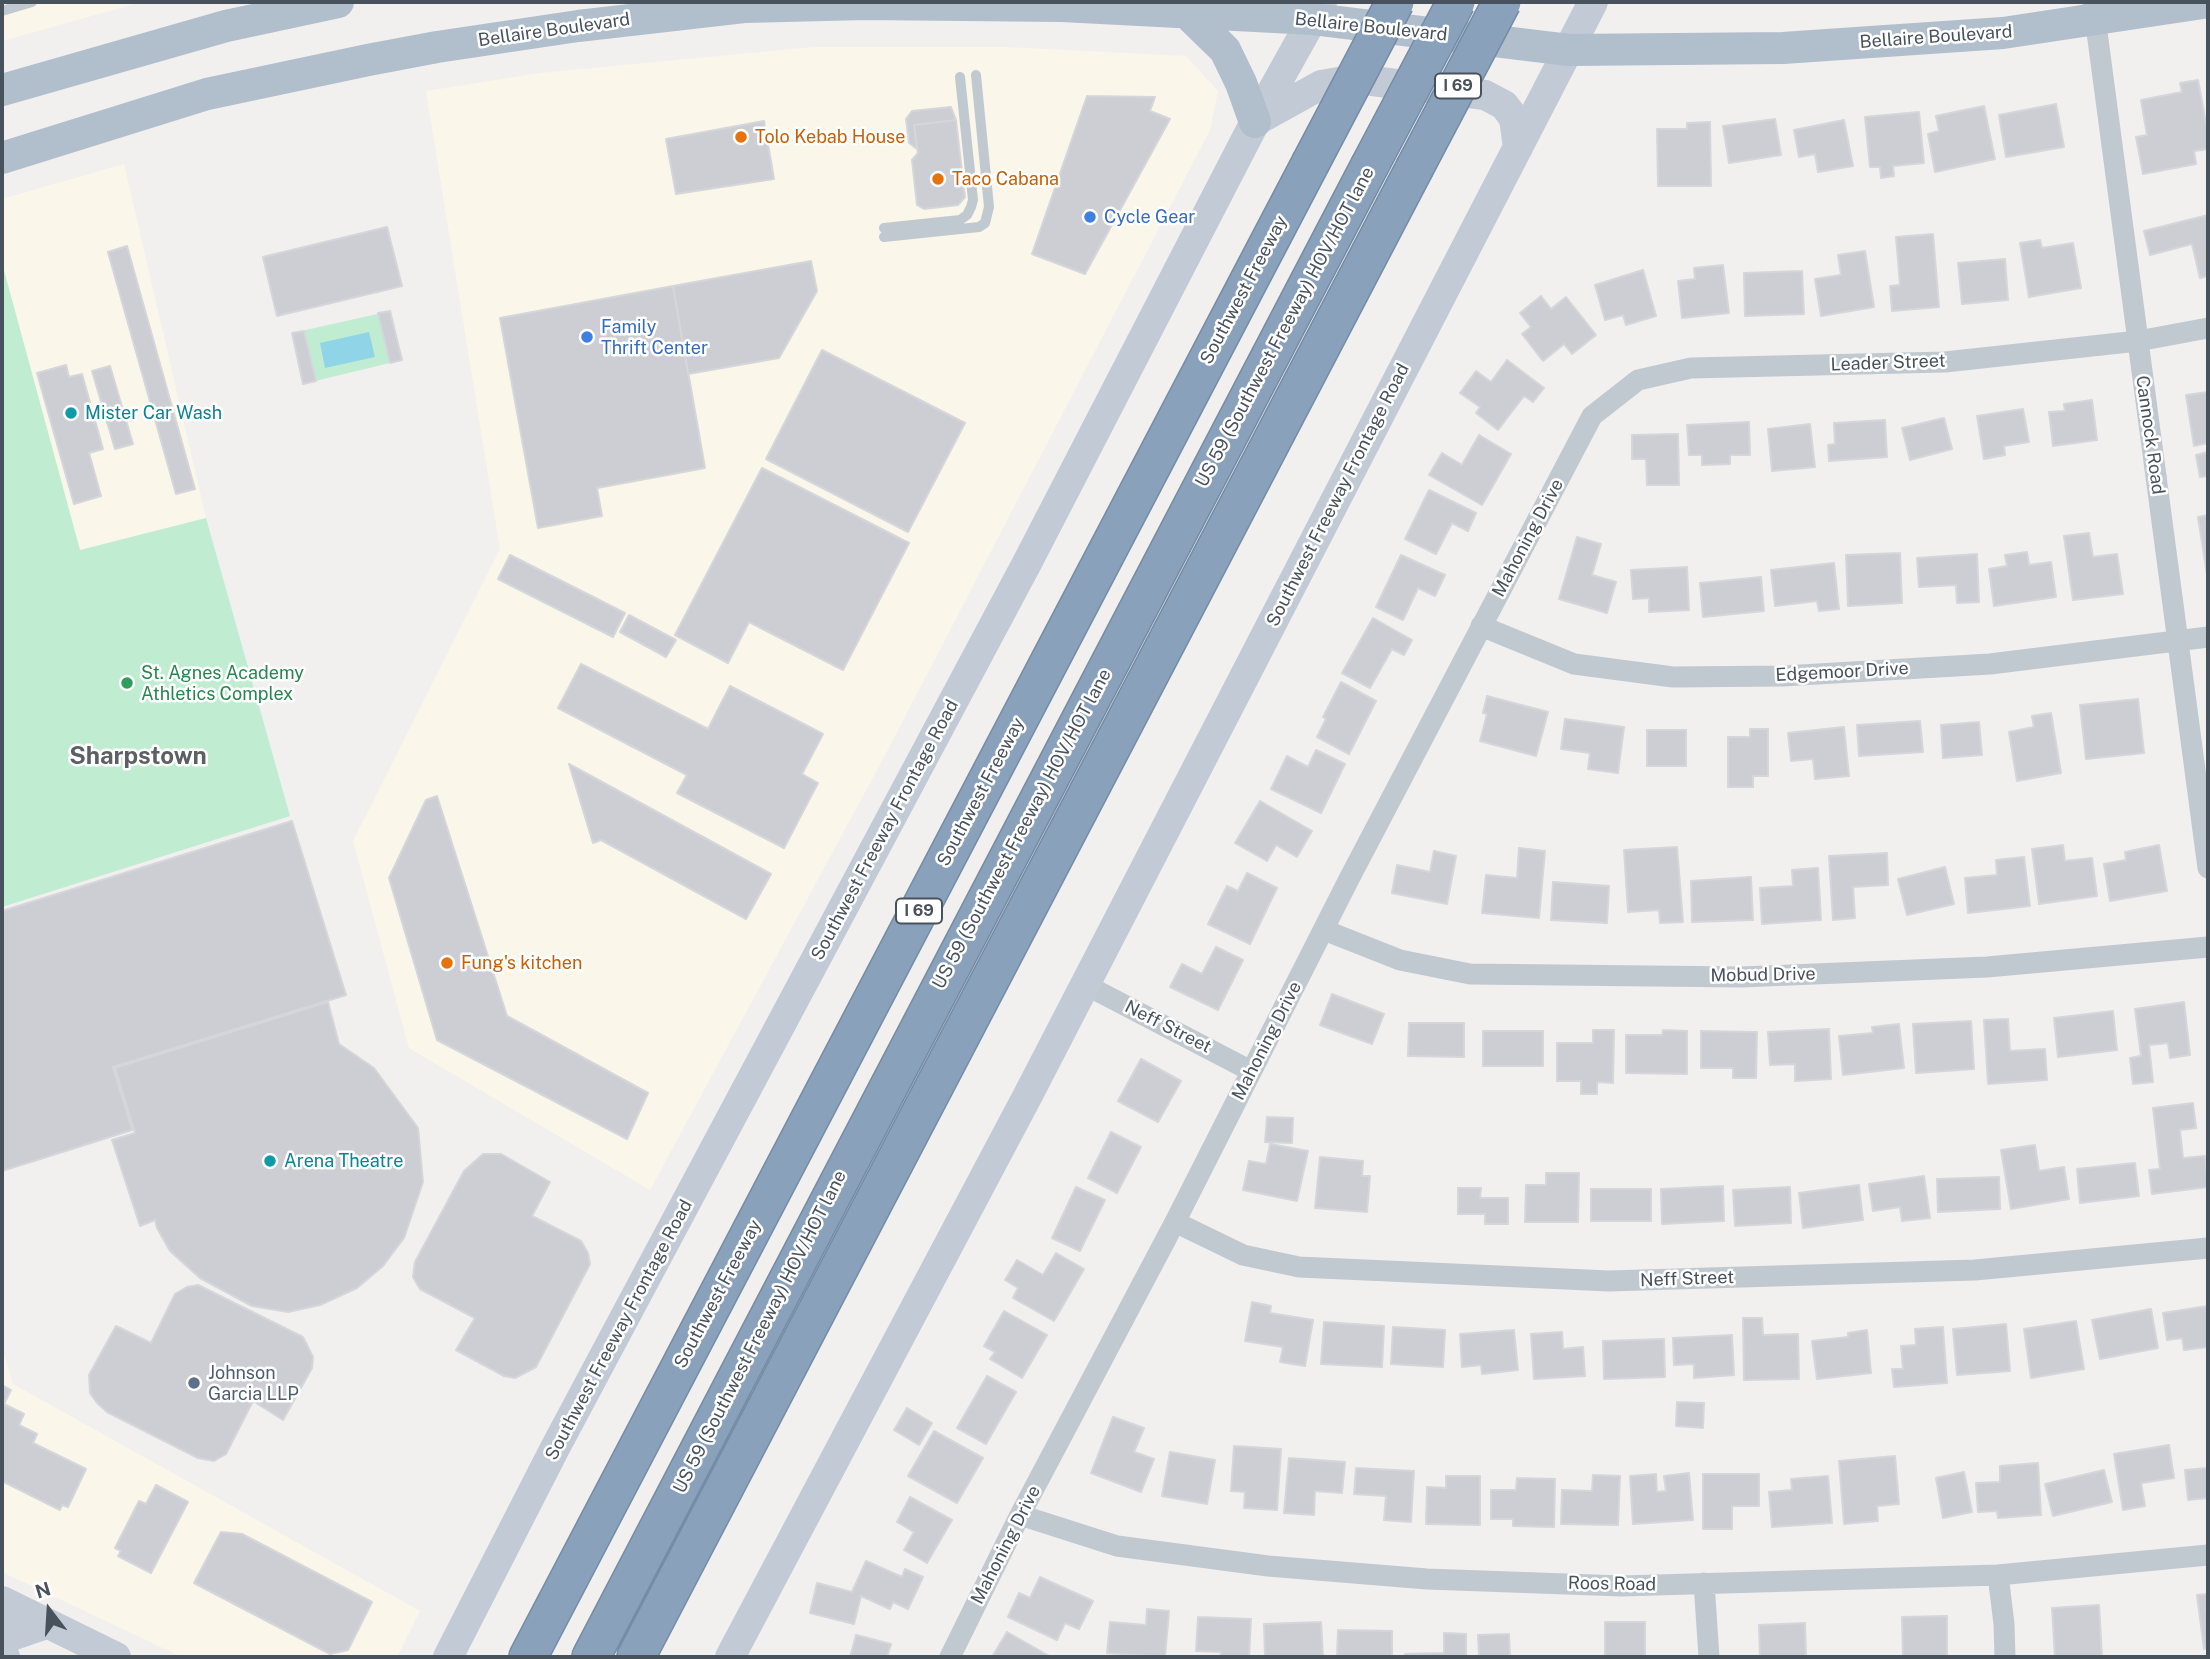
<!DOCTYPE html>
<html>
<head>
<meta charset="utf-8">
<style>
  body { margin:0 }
  #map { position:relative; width:2210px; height:1659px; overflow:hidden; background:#f2efef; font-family:"Public Sans",sans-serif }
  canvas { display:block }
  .frame { position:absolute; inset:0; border:4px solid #48525c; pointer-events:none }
  .north { position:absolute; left:14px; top:1575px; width:70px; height:70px; -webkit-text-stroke:5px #fff; paint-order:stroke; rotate:343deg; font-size:19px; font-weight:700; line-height:28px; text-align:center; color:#48525c }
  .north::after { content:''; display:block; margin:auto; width:24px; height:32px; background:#48525c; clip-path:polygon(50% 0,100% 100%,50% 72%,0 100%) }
</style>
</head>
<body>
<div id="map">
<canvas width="2210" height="1659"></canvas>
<div class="frame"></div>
<div class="north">N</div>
</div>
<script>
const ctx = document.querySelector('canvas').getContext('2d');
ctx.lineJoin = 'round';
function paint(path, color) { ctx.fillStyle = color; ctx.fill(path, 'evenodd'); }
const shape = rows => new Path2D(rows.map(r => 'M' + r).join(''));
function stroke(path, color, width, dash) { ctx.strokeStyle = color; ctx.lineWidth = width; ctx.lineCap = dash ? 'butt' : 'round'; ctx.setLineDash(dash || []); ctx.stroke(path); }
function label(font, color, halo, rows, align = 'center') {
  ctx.font = font + ' "Public Sans",sans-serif'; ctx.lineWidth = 5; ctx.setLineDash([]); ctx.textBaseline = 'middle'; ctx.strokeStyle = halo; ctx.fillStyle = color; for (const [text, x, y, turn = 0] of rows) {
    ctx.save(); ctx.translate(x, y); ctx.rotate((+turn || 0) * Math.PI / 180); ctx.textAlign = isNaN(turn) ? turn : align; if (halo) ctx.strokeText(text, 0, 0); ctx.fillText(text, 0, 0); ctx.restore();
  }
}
const commercial = shape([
  [2,2,142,2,2,41],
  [813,47,1005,47,1186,56,1218,91,1210,130,884,757,650,1190,409,1048,353,841,500,549,426,91,540,73],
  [124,164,206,518,80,550,2,263,2,199],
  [2,1348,13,1384,420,1611,397,1657,182,1657,2,1572]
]);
const green = shape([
  [2,263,80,550,206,518,290,816,2,907],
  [391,311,402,360,303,384,292,333]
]);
const water = shape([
  [369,332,375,357,325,368,320,343]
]);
const building = shape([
  [2198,80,2208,134,2208,149,2194,151,2196,164,2143,174,2136,137,2147,135,2141,100,2182,92,2180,83,2198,80],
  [1087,96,1155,97,1150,111,1170,119,1085,274,1032,254,1087,96],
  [2056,104,2064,147,2006,157,1999,115,2056,104],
  [1984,106,1995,159,1935,172,1928,134,1939,131,1936,116,1984,106],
  [951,107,956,120,914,125,917,149,909,143,906,119,912,111,951,107],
  [1919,112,1924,163,1893,166,1894,176,1881,178,1880,167,1870,167,1865,117,1919,112],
  [1775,119,1781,155,1729,163,1723,126,1775,119],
  [956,120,965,197,958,205,924,209,917,205,912,160,918,153,914,125,956,120],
  [1844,120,1853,166,1818,172,1815,154,1799,157,1794,130,1844,120],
  [764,121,774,179,676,194,666,139,764,121],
  [1710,122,1711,186,1658,186,1657,129,1687,129,1687,123,1710,122],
  [2208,215,2208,276,2200,278,2192,244,2150,255,2144,231,2208,215],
  [387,227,402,286,277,316,263,257,387,227],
  [1933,234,1939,307,1892,311,1890,286,1900,285,1896,237,1933,234],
  [2040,240,2042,248,2073,243,2081,288,2029,297,2020,243,2040,240],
  [127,246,195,489,176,494,108,252,127,246],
  [1865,251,1874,307,1821,316,1815,279,1841,275,1838,255,1865,251],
  [2005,259,2008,300,1962,304,1958,263,2005,259],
  [811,261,817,291,779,358,688,374,673,286,811,261],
  [1723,265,1729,313,1682,318,1678,281,1695,279,1694,268,1723,265],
  [1643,270,1656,316,1626,325,1623,315,1605,320,1595,285,1643,270],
  [1802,271,1804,314,1745,316,1744,273,1802,271],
  [673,286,705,468,597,488,602,516,538,528,500,318,673,286],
  [1541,296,1551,309,1566,297,1596,335,1572,354,1564,344,1543,361,1522,334,1531,327,1520,313,1541,296],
  [390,311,402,360,390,363,378,313,390,311],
  [304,331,316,381,303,384,292,333,304,331],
  [822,350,965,423,908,532,766,459,822,350],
  [1507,360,1544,388,1533,402,1524,396,1498,430,1476,413,1480,407,1460,393,1476,371,1491,382,1507,360],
  [66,365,69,377,82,374,103,449,89,453,101,496,74,504,37,373,66,365],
  [110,366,133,444,115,449,92,371,110,366],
  [2208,392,2208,443,2194,446,2186,395,2208,392],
  [2092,400,2097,440,2053,446,2049,412,2065,411,2064,404,2092,400],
  [2023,409,2029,442,2004,446,2005,455,1984,459,1977,416,2023,409],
  [1944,418,1952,449,1910,460,1902,428,1944,418],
  [1885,420,1887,457,1829,461,1828,445,1835,444,1834,423,1885,420],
  [1749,422,1750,455,1730,455,1730,464,1702,465,1702,455,1689,455,1687,425,1749,422],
  [1810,424,1815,467,1772,471,1768,429,1810,424],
  [1678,434,1679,485,1647,485,1646,459,1632,459,1632,435,1678,434],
  [1479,435,1511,454,1482,505,1429,475,1442,453,1462,465,1479,435],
  [2208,452,2208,476,2200,477,2196,455,2208,452],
  [762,468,909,543,843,670,749,622,728,663,675,635,762,468],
  [1429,490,1476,513,1468,531,1452,523,1436,554,1405,539,1429,490],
  [2208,515,2208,581,2198,517,2208,515],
  [2089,533,2093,557,2117,554,2123,594,2073,600,2064,536,2089,533],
  [1577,537,1601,544,1592,575,1616,582,1607,613,1559,599,1577,537],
  [2027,552,2029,565,2051,562,2056,597,1994,606,1989,569,2007,566,2005,555,2027,552],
  [1900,553,1902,603,1848,606,1846,555,1900,553],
  [1977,554,1979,602,1957,603,1956,585,1919,587,1917,558,1977,554],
  [510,555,625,613,613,637,498,579,510,555],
  [1401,555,1445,575,1435,596,1418,588,1403,620,1376,607,1401,555],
  [1834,563,1839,609,1819,611,1817,601,1775,606,1771,570,1834,563],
  [1687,567,1689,610,1649,612,1649,598,1633,599,1631,570,1687,567],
  [1761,577,1764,611,1703,617,1700,583,1761,577],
  [629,615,676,640,666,657,620,632,629,615],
  [1373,618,1412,640,1404,655,1392,649,1370,688,1342,673,1373,618],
  [581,664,708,729,730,686,823,734,802,774,818,783,784,848,677,793,687,775,558,708,581,664],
  [1341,682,1376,701,1349,754,1317,737,1326,719,1323,717,1341,682],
  [1487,696,1548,712,1536,756,1480,741,1487,714,1483,713,1487,696],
  [2138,699,2144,753,2086,759,2080,705,2138,699],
  [2051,713,2061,773,2017,781,2009,732,2034,727,2032,716,2051,713],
  [1565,719,1624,727,1618,773,1588,769,1590,753,1561,749,1565,719],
  [1920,721,1923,752,1859,756,1857,725,1920,721],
  [1979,722,1982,755,1943,758,1941,725,1979,722],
  [1844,727,1849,776,1815,779,1813,759,1791,761,1788,733,1844,727],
  [1750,729,1768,729,1768,776,1753,776,1753,787,1728,787,1728,737,1750,737,1750,729],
  [1647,730,1686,730,1686,766,1647,766,1647,730],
  [1316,750,1345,764,1321,813,1271,789,1287,756,1308,767,1316,750],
  [569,764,771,874,746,919,601,840,593,843,569,764],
  [437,796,507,1016,648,1093,627,1139,437,1040,389,878,426,800,437,796],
  [1260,801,1312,831,1297,857,1276,845,1267,861,1235,843,1260,801],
  [292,821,346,995,113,1067,132,1130,2,1171,2,911,292,821],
  [2063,845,2065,861,2092,858,2097,896,2039,904,2032,849,2063,845],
  [2159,845,2167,891,2110,901,2104,864,2126,860,2125,852,2159,845],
  [1677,847,1683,922,1660,923,1659,910,1628,912,1624,850,1677,847],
  [1519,848,1545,851,1539,918,1482,913,1486,875,1517,878,1519,848],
  [1434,851,1456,856,1447,904,1392,893,1397,865,1430,872,1434,851],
  [1887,853,1888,885,1853,887,1855,918,1833,920,1829,856,1887,853],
  [2024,857,2030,906,1968,913,1965,878,1997,875,1996,860,2024,857],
  [1945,867,1954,904,1907,915,1898,879,1945,867],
  [1818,868,1821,920,1762,924,1760,888,1793,886,1792,870,1818,868],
  [1247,873,1277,888,1250,944,1208,924,1227,886,1238,891,1247,873],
  [1751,877,1753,920,1692,922,1691,881,1751,877],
  [1553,882,1609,886,1607,923,1551,920,1553,882],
  [1216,947,1243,960,1218,1010,1170,987,1182,964,1202,974,1216,947],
  [1332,994,1384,1014,1372,1044,1320,1025,1332,994],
  [328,1002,339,1044,374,1068,418,1128,423,1182,404,1238,383,1266,357,1288,320,1305,288,1312,252,1306,200,1278,170,1251,157,1228,155,1220,140,1226,112,1140,135,1133,115,1068,328,1002],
  [2184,1002,2190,1055,2170,1058,2168,1043,2149,1045,2153,1082,2133,1084,2130,1058,2141,1056,2135,1009,2184,1002],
  [2113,1011,2117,1050,2058,1057,2054,1018,2113,1011],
  [2008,1019,2010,1051,2045,1049,2047,1080,1988,1084,1984,1020,2008,1019],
  [1971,1021,1974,1069,1916,1073,1913,1024,1971,1021],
  [1409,1023,1464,1023,1464,1057,1408,1056,1409,1023],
  [1899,1024,1904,1068,1843,1075,1839,1036,1873,1033,1872,1027,1899,1024],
  [1829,1029,1831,1079,1795,1081,1795,1064,1770,1065,1768,1032,1829,1029],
  [1593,1030,1614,1030,1613,1083,1597,1082,1597,1094,1581,1094,1581,1081,1557,1081,1557,1043,1593,1043,1593,1030],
  [1663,1030,1687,1031,1687,1074,1626,1073,1626,1035,1662,1035,1663,1030],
  [1483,1031,1543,1031,1543,1066,1483,1066,1483,1031],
  [1701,1031,1757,1032,1756,1078,1733,1078,1733,1068,1701,1068,1701,1031],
  [1141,1059,1181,1081,1158,1122,1118,1101,1141,1059],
  [2193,1103,2196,1128,2180,1130,2183,1158,2205,1156,2208,1187,2152,1194,2149,1170,2160,1169,2153,1108,2193,1103],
  [1267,1117,1293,1118,1292,1143,1265,1142,1267,1117],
  [1111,1132,1141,1147,1117,1193,1088,1178,1111,1132],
  [1270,1144,1308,1151,1297,1201,1243,1190,1249,1161,1266,1164,1270,1144],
  [2035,1145,2039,1171,2064,1167,2069,1199,2011,1209,2001,1150,2035,1145],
  [483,1154,501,1154,550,1182,532,1216,581,1241,588,1253,590,1264,536,1367,515,1378,504,1376,456,1350,475,1318,420,1289,413,1277,415,1262,464,1171,483,1154],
  [1320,1157,1363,1161,1362,1176,1370,1176,1367,1212,1315,1208,1320,1157],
  [2135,1163,2139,1196,2080,1203,2077,1169,2135,1163],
  [1546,1173,1579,1173,1578,1222,1525,1222,1526,1185,1546,1185,1546,1173],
  [1924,1176,1930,1218,1902,1221,1900,1207,1873,1211,1869,1184,1924,1176],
  [1999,1177,2000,1209,1938,1212,1937,1179,1999,1177],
  [1859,1185,1863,1220,1803,1228,1799,1193,1859,1185],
  [1723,1186,1724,1221,1662,1224,1661,1189,1723,1186],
  [1076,1187,1105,1200,1080,1251,1052,1238,1076,1187],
  [1790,1187,1791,1223,1735,1226,1733,1190,1790,1187],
  [1458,1188,1481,1188,1480,1198,1508,1198,1508,1224,1485,1224,1485,1214,1458,1214,1458,1188],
  [1591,1189,1651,1189,1651,1221,1591,1221,1591,1189],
  [1056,1253,1084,1269,1054,1321,1013,1298,1018,1288,1005,1280,1017,1260,1043,1275,1056,1253],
  [198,1285,303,1337,313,1357,312,1368,283,1420,253,1401,226,1454,214,1461,198,1458,107,1412,97,1403,90,1393,89,1375,116,1326,151,1343,175,1294,187,1287,198,1285],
  [1252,1302,1271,1306,1270,1313,1313,1320,1305,1366,1280,1362,1283,1347,1245,1341,1252,1302],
  [2208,1306,2208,1347,2184,1350,2182,1338,2167,1340,2163,1313,2208,1306],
  [2151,1309,2158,1348,2100,1359,2092,1320,2151,1309],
  [1004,1311,1047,1335,1022,1378,990,1359,995,1352,984,1346,1004,1311],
  [1743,1318,1762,1318,1763,1335,1798,1334,1799,1379,1744,1380,1743,1318],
  [2076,1321,2084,1369,2031,1378,2024,1329,2076,1321],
  [1324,1322,1384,1326,1382,1367,1321,1364,1324,1322],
  [2006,1324,2010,1371,1957,1375,1953,1329,2006,1324],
  [1393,1327,1445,1330,1443,1367,1391,1364,1393,1327],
  [1943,1327,1947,1383,1894,1387,1892,1369,1903,1369,1901,1346,1916,1345,1915,1329,1943,1327],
  [1514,1330,1518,1370,1482,1374,1481,1365,1462,1367,1460,1334,1514,1330],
  [1867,1330,1871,1373,1817,1379,1812,1341,1848,1337,1848,1333,1867,1330],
  [1562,1332,1563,1349,1583,1347,1585,1376,1534,1379,1531,1334,1562,1332],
  [1732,1335,1734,1375,1694,1378,1694,1364,1674,1365,1673,1338,1732,1335],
  [1664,1339,1665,1377,1604,1379,1603,1341,1664,1339],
  [987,1376,1016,1392,986,1444,957,1428,987,1376],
  [2,1385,11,1390,4,1404,24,1414,19,1425,37,1434,33,1443,86,1469,68,1507,62,1505,60,1510,2,1481,2,1385],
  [1677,1402,1704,1403,1703,1428,1676,1426,1677,1402],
  [907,1408,932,1423,919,1445,894,1430,907,1408],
  [1113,1417,1144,1428,1134,1452,1154,1459,1141,1492,1091,1473,1113,1417],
  [934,1431,983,1458,957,1503,908,1476,934,1431],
  [2169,1445,2174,1478,2141,1483,2145,1506,2123,1510,2114,1454,2169,1445],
  [1234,1446,1281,1449,1277,1510,1244,1508,1245,1492,1231,1491,1234,1446],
  [1170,1452,1215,1460,1207,1504,1162,1496,1170,1452],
  [1895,1456,1899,1504,1877,1506,1878,1521,1844,1524,1839,1461,1895,1456],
  [1289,1458,1345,1462,1342,1493,1315,1491,1314,1515,1284,1513,1289,1458],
  [2038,1463,2041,1515,1998,1518,1997,1511,1978,1512,1976,1483,2000,1482,2000,1466,2038,1463],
  [1356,1468,1414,1471,1411,1522,1384,1520,1386,1496,1354,1494,1356,1468],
  [2208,1468,2208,1498,2188,1500,2185,1470,2208,1468],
  [2104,1470,2112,1502,2053,1516,2045,1484,2104,1470],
  [1964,1472,1972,1512,1943,1518,1936,1478,1964,1472],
  [1689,1473,1693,1520,1633,1524,1630,1476,1656,1474,1657,1492,1666,1491,1664,1476,1689,1473],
  [1703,1474,1759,1474,1759,1506,1732,1506,1732,1529,1703,1529,1703,1474],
  [1593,1475,1620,1476,1618,1525,1561,1524,1562,1490,1592,1491,1593,1475],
  [1446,1476,1480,1476,1480,1525,1426,1524,1427,1487,1446,1488,1446,1476],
  [1828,1476,1832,1523,1772,1527,1769,1492,1792,1490,1791,1479,1828,1476],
  [1517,1478,1555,1479,1554,1527,1513,1526,1513,1519,1491,1519,1491,1490,1516,1490,1517,1478],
  [156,1485,188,1502,151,1573,118,1556,121,1551,115,1548,139,1501,146,1504,156,1485],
  [910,1497,952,1520,927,1563,904,1550,914,1532,897,1522,910,1497],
  [221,1532,242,1534,372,1602,348,1650,330,1654,194,1583,221,1532],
  [866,1561,902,1577,905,1569,923,1577,908,1609,893,1602,890,1609,861,1596,854,1624,810,1613,817,1583,852,1592,866,1561],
  [1040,1577,1093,1601,1079,1629,1065,1623,1057,1640,1008,1617,1019,1593,1030,1598,1040,1577],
  [2208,1594,2208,1648,2204,1649,2197,1595,2208,1594],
  [2099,1605,2102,1657,2055,1657,2052,1608,2099,1605],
  [1147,1609,1169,1611,1165,1657,1107,1653,1110,1622,1146,1625,1147,1609],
  [1947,1616,1947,1657,1903,1657,1902,1617,1947,1616],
  [1198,1617,1251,1619,1249,1657,1220,1657,1221,1652,1196,1651,1198,1617],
  [1321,1622,1323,1657,1265,1657,1264,1624,1321,1622],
  [1605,1622,1645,1622,1645,1657,1605,1657,1605,1622],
  [1805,1623,1806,1657,1760,1657,1759,1625,1805,1623],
  [1338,1630,1392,1631,1392,1657,1337,1657,1338,1630],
  [1007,1632,1051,1657,992,1657,1007,1632],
  [1444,1633,1466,1634,1466,1657,1405,1657,1405,1654,1444,1653,1444,1633],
  [1509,1634,1510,1657,1479,1657,1478,1635,1509,1634],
  [856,1635,891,1644,887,1657,850,1657,856,1635]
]);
const lane = shape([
  [2,11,32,2],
  [884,228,960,220,967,215,971,207,973,200,960,77],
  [884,237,979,227,985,223,989,207,976,75]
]);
const street = shape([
  [2093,2,2208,868],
  [1481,626,1574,664,1673,677,1783,676,1990,664,2208,637],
  [1324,930,1400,960,1470,974,1741,977,1987,967,2208,947],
  [1084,984,1251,1071],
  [1175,1222,1243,1255,1299,1267,1609,1281,1975,1270,2208,1248],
  [1020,1515,1117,1546,1268,1566,1427,1579,1622,1586,1998,1575,2208,1555],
  [1998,1575,2004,1624,2005,1657],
  [1704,1583,1709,1657],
  [950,1657,1020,1515,1175,1222,1349,879,1592,416,1638,380,1691,368,1945,362,2138,341,2208,328]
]);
const secondary = shape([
  [1256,121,1321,85,1356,79,1485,95,1504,105,1514,118,1518,148],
  [2,1601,116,1657],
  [2,1628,14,1635,46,1624],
  [2,1656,5,1657],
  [448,1657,555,1448,1027,563,1255,122,1322,2],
  [730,1657,1028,1095,1593,2]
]);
const primary = shape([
  [1188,14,1225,50,1241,83,1255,122],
  [2,90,226,26,338,2],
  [2,158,207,94,368,60,437,47,578,26,744,7,865,4,1062,6,1313,19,1569,50,1783,48,2003,33,2208,2]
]);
const highway = shape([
  [528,1657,1310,164],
  [591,1657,1369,167],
  [636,1657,1414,169]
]);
const highwayBridge = shape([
  [1310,164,1395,2],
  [1369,167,1456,2],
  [1414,169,1502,2]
]);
const markers = [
  [741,137,7,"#e8710a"],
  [938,179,7,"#e8710a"],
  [1090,217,7,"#3f7fe0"],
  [587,337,7,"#3f7fe0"],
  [71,413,7,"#0f9aa8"],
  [127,683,7,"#2e9e5b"],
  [447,963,7,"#e8710a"],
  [270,1161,7,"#0f9aa8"],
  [194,1383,7,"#5c6f8a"]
];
const shields = [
  [1458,86,46],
  [919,911,46]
];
const shieldNames = [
  ["I 69",1458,86],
  ["I 69",919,911]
];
const streetNames = [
  ["Bellaire Boulevard",1371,27,6],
  ["Bellaire Boulevard",554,30,-8],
  ["Bellaire Boulevard",1936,37,-4],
  ["Southwest Freeway",1244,290,-62],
  ["US 59 (Southwest Freeway) HOV/HOT lane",1285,327,-62],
  ["Leader Street",1888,363,-2],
  ["Cannock Road",2150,435,82],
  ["Southwest Freeway Frontage Road",1338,495,-63],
  ["Mahoning Drive",1528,538,-62],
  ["Edgemoor Drive",1842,672,-3],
  ["Southwest Freeway",981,792,-62],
  ["US 59 (Southwest Freeway) HOV/HOT lane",1022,829,-62],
  ["Southwest Freeway Frontage Road",885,830,-62],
  ["Mobud Drive",1763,975,-1],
  ["Neff Street",1168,1027,27],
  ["Mahoning Drive",1267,1041,-63],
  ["Neff Street",1687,1279,-2],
  ["Southwest Freeway",718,1294,-62],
  ["Southwest Freeway Frontage Road",619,1330,-62],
  ["US 59 (Southwest Freeway) HOV/HOT lane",760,1332,-63],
  ["Mahoning Drive",1006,1545,-63],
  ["Roos Road",1612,1584,1]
];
const foodNames = [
  ["Tolo Kebab House",755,137],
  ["Taco Cabana",952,179],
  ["Fung's kitchen",461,963]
];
const shopNames = [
  ["Cycle Gear",1104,217],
  ["Family",601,327],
  ["Thrift Center",601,348]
];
const cultureNames = [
  ["Mister Car Wash",85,413],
  ["Arena Theatre",284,1161]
];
const leisureNames = [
  ["St. Agnes Academy",141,673],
  ["Athletics Complex",141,694]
];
const serviceNames = [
  ["Johnson",208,1373],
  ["Garcia LLP",208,1394]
];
const districtNames = [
  ["Sharpstown",138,757]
];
paint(commercial, '#fbf6ea');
paint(green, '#c0edd2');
paint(water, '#90d4e7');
paint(building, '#ccced4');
stroke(building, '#d4d6da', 2);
stroke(highway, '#758ca7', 40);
stroke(lane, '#c1c9d0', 10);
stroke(street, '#c1c9d0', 21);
stroke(secondary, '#c1cad5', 30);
stroke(primary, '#b1becc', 32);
stroke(highway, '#8aa1bb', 37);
stroke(highwayBridge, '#758ca7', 40, []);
stroke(highwayBridge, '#8aa1bb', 37);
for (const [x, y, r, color] of markers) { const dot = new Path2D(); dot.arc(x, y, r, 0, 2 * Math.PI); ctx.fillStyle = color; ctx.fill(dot); stroke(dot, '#fff', 2.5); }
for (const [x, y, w] of shields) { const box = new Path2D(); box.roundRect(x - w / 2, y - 12.5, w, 25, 5); ctx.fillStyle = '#fff'; ctx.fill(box); stroke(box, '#48525c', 2); }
label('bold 16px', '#48525c', null, shieldNames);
label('18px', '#48525c', '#fff', streetNames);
label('18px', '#c56008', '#fff', foodNames, 'left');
label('18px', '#366cbe', '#fff', shopNames, 'left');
label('18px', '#0d838f', '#fff', cultureNames, 'left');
label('18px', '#27864d', '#fff', leisureNames, 'left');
label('18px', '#4e5e75', '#fff', serviceNames, 'left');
label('bold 24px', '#5c6064', '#fff', districtNames);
</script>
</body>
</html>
